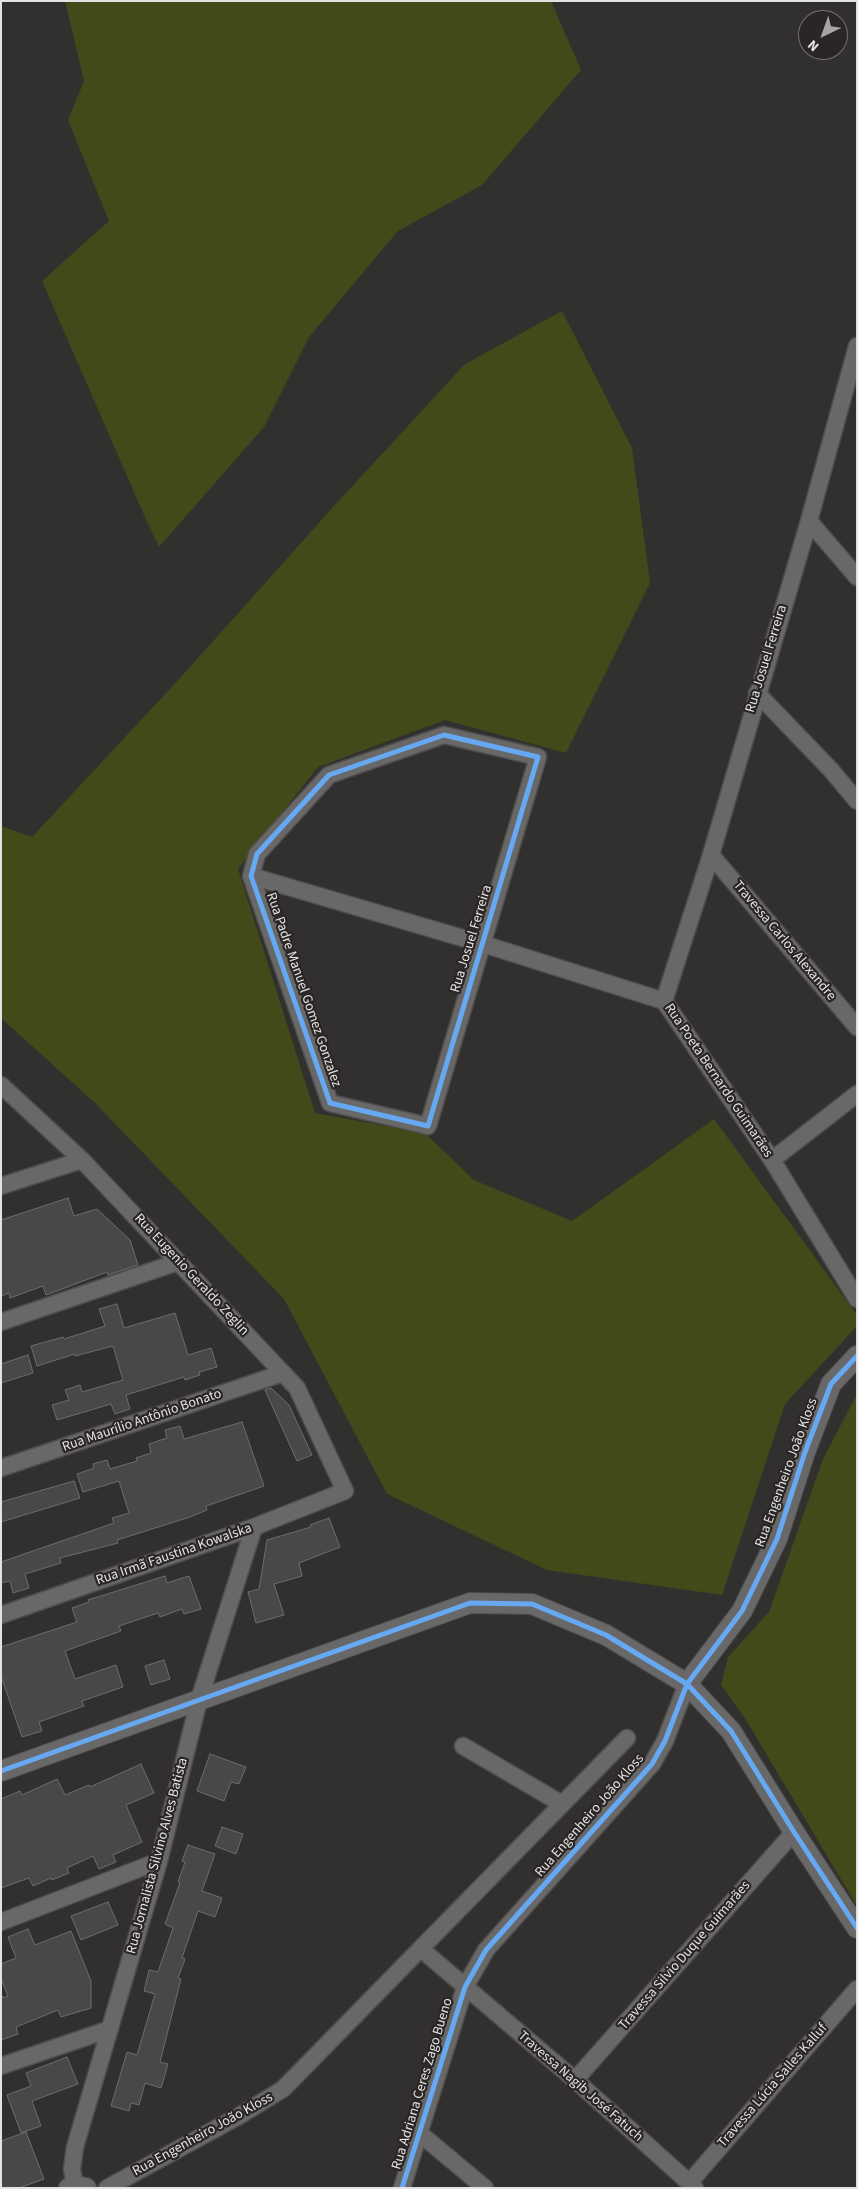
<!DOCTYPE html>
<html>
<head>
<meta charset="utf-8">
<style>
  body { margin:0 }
  #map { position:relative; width:858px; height:2189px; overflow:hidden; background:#32302f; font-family:"Source Sans 3",sans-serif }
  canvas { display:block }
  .frame { position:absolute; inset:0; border:2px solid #e5e3e2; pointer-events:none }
  .north { position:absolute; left:798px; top:10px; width:50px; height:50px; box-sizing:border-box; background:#292625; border:1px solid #747271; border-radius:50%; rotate:222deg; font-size:14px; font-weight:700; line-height:20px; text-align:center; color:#e5e3e2 }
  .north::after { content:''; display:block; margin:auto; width:18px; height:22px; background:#a6a4a3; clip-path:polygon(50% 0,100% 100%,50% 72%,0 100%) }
</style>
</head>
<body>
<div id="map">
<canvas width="858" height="2189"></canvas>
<div class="frame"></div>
<div class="north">N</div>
</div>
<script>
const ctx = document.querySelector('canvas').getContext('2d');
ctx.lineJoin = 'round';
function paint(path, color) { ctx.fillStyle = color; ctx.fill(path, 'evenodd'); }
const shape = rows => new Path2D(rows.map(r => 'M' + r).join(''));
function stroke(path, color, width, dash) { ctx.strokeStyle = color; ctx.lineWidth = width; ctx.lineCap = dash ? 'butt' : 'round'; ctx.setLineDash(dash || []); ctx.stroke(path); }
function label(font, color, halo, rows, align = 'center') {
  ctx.font = font + ' "Source Sans 3",sans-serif'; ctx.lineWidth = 4.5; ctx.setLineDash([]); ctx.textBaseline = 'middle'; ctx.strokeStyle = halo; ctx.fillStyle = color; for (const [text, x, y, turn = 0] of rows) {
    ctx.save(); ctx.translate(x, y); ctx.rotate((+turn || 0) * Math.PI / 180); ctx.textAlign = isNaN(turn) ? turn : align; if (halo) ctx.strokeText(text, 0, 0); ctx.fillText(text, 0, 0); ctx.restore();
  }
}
const green = shape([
  [65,1,551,1,581,70,482,185,398,231,309,337,264,427,159,547,144,515,42,281,109,221,68,120,84,81],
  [562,311,632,448,650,583,566,753,445,720,318,767,238,869,315,1113,425,1133,474,1180,572,1221,714,1119,857,1315,857,1326,785,1404,722,1595,547,1570,387,1494,284,1299,96,1104,1,1018,1,826,32,837,181,677,334,506,465,364],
  [857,1394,857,1906,746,1720,721,1685,728,1657,769,1612,823,1459]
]);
const building = shape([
  [68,1198,74,1216,97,1209,130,1240,138,1265,108,1275,107,1272,46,1295,43,1286,10,1298,9,1293,1,1296,1,1220,68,1198],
  [117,1304,124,1328,175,1313,188,1355,211,1348,217,1367,199,1372,200,1375,185,1380,184,1377,126,1395,130,1409,115,1414,111,1404,57,1420,52,1405,69,1400,65,1390,80,1385,82,1392,123,1380,113,1346,75,1356,75,1354,37,1366,31,1346,63,1337,64,1339,105,1326,99,1309,117,1304],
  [28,1355,33,1373,1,1383,1,1364,28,1355],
  [271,1388,289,1405,312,1455,297,1461,265,1390,271,1388],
  [242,1422,264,1486,206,1506,207,1510,190,1517,117,1540,118,1543,60,1558,61,1563,25,1574,29,1588,13,1593,10,1581,1,1583,1,1562,114,1523,112,1518,129,1513,119,1481,83,1492,77,1474,94,1468,93,1464,107,1460,110,1469,137,1461,136,1458,151,1453,149,1444,167,1438,165,1430,180,1426,184,1439,242,1422],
  [74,1481,80,1498,1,1522,1,1502,74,1481],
  [329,1518,340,1547,299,1563,302,1576,274,1584,284,1615,256,1623,248,1592,259,1589,267,1540,311,1527,310,1525,329,1518],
  [165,1576,167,1583,189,1576,201,1609,184,1614,182,1609,160,1617,158,1613,119,1626,121,1631,65,1651,75,1679,116,1665,123,1687,82,1701,84,1706,39,1722,42,1731,22,1737,1,1676,1,1647,77,1622,72,1608,89,1602,88,1600,165,1576],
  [164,1660,170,1679,151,1685,145,1666,164,1660],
  [210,1754,246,1767,239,1784,231,1782,224,1801,197,1791,210,1754],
  [141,1764,154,1793,126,1805,142,1842,113,1855,116,1862,99,1869,93,1856,67,1868,69,1873,52,1880,51,1878,33,1886,29,1878,1,1888,1,1799,20,1791,22,1795,57,1779,65,1795,89,1785,90,1787,141,1764],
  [222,1827,243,1834,236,1854,215,1846,222,1827],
  [188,1845,215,1854,202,1891,222,1898,215,1917,198,1911,182,1958,185,1959,178,1978,181,1979,160,2062,168,2064,161,2088,145,2083,139,2105,131,2103,129,2111,111,2106,127,2052,137,2055,155,1994,144,1991,149,1970,158,1972,173,1928,165,1924,180,1883,178,1882,185,1862,182,1861,188,1845],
  [108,1902,118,1925,81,1940,71,1916,108,1902],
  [28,1929,35,1945,71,1931,91,1981,91,2008,61,2017,58,2010,16,2027,18,2034,1,2040,1,1994,3,1998,8,1996,1,1979,1,1964,16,1958,8,1937,28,1929],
  [67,2057,78,2084,32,2101,41,2126,21,2133,7,2095,31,2086,26,2073,67,2057],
  [26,2132,44,2179,19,2188,1,2188,1,2141,26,2132]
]);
const minor = shape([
  [809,521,857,577],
  [757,693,831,770,857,801],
  [444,735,538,757,428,1126,330,1103,251,876,257,854,329,775,444,735],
  [711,855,857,1027],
  [251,876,483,944,664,1001,772,1160,857,1299],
  [664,1001,711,855,809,521,857,346],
  [1,1085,82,1160,297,1388,345,1491,254,1527,1,1615],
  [772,1160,857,1094],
  [1,1186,82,1160],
  [1,1322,178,1262],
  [1,1468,283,1373],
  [463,1746,562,1804],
  [1,1922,159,1861],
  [421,1949,575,2080,695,2188],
  [1,2066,110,2029],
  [575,2080,794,1832],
  [418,2132,485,2188],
  [689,2183,857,1989],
  [75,2186,72,2169,75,2147,159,1861,199,1700,254,1527],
  [107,2188,239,2116,283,2089,627,1738],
  [402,2188,465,1987,486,1950,652,1764,665,1741,687,1684]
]);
const tertiary = shape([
  [687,1684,742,1611,777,1539,805,1452,831,1384,857,1356],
  [1,1771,470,1603,532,1604,606,1635,687,1684,731,1731,794,1832,857,1928],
  [69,2188,75,2186,86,2188]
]);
const cycleway = shape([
  [444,735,538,757,428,1126,330,1103,251,876,257,854,329,775,444,735],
  [1,1771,470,1603,532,1604,606,1635,687,1684,731,1731,794,1832,857,1928],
  [402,2188,465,1987,486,1950,652,1764,665,1741,687,1684,742,1611,777,1539,805,1452,831,1384,857,1356]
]);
const streetNames = [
  ["Rua Josuel Ferreira",767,659,-73],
  ["Rua Josuel Ferreira",472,939,-73],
  ["Travessa Carlos Alexandre",784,941,50],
  ["Rua Padre Manuel Gomez Gonzalez",303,990,71],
  ["Rua Poeta Bernardo Guimarães",718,1081,56],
  ["Rua Eugenio Geraldo Zeglin",191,1275,47],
  ["Rua Maurílio Antônio Bonato",142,1421,-19],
  ["Rua Engenheiro João Kloss",787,1473,-70],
  ["Rua Irmã Faustina Kowalska",174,1555,-19],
  ["Rua Engenheiro João Kloss",590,1816,-49],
  ["Rua Jornalista Silvino Alves Batista",158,1856,-75],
  ["Travessa Silvio Duque Guimarães",685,1956,-49],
  ["Rua Adriana Ceres Zago Bueno",423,2084,-73],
  ["Travessa Lúcia Salles Kalluf",773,2086,-49],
  ["Travessa Nagib José Fatuch",580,2087,41],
  ["Rua Engenheiro João Kloss",203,2135,-29]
];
paint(green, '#434919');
paint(building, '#4a4847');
stroke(building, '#6e6c6c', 1);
stroke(minor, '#4f4d4c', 19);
stroke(tertiary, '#4f4d4c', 22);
stroke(minor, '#696868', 16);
stroke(tertiary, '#696868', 20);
stroke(cycleway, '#66a8f1', 5);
label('14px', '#e5e3e2', '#292625', streetNames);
</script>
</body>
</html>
